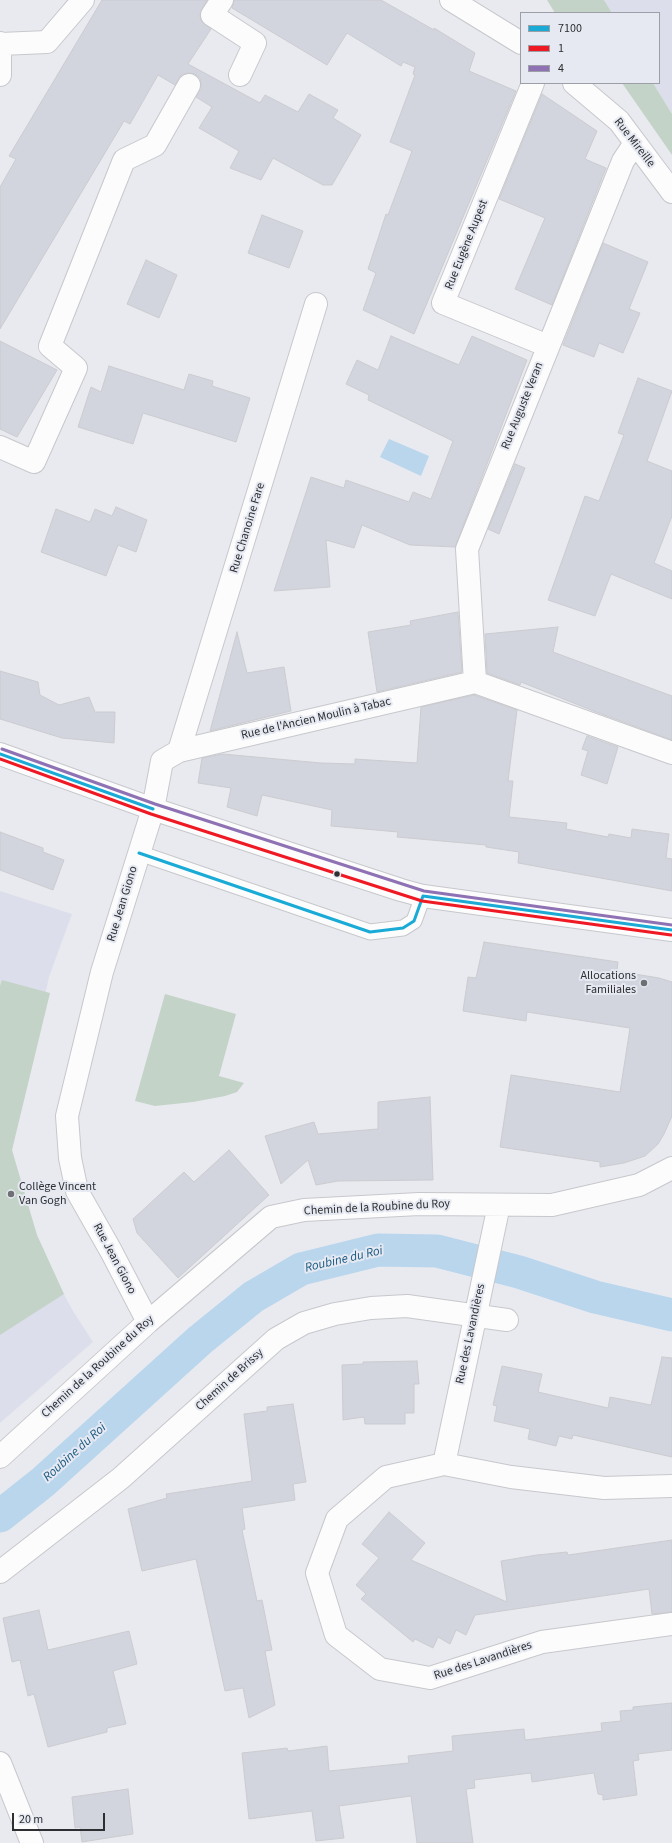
<!DOCTYPE html>
<html>
<head>
<meta charset="utf-8">
<style>
  body { margin:0 }
  #map { position:relative; width:672px; height:1843px; overflow:hidden; background:#e9eaef; font-family:"Source Sans 3",sans-serif }
  canvas { display:block }
  .legend { position:absolute; left:520px; top:12px; width:140px; height:72px; box-sizing:border-box; background:#e6e9f2; border:1px solid #9c9fa5; margin:0; padding:5px 7px; list-style:none; font-size:12px; color:#2d2f32 }
  .legend li { display:flex; align-items:center; gap:8px; height:20px }
  .legend b { width:20px; border:1px solid #9c9fa5 }
  .scale { position:absolute; left:12px; top:1813px; width:93px; height:18px; box-sizing:border-box; border:2px solid #2d2f32; border-top:0; padding-left:5px; font-size:12px; line-height:14px; white-space:nowrap; color:#2d2f32; -webkit-text-stroke:3px #e6e9f2; paint-order:stroke }
</style>
</head>
<body>
<div id="map">
<canvas width="672" height="1843"></canvas>
<ul class="legend">
<li><b style="height:5px;background:#19abd6"></b>7100</li>
<li><b style="height:5px;background:#ef1923"></b>1</li>
<li><b style="height:5px;background:#8e72b4"></b>4</li>
</ul>
<div class="scale">20 m</div>
</div>
<script>
const ctx = document.querySelector('canvas').getContext('2d');
ctx.lineJoin = 'round';
function paint(path, color) { ctx.fillStyle = color; ctx.fill(path, 'evenodd'); }
const shape = rows => new Path2D(rows.map(r => 'M' + r).join(''));
function stroke(path, color, width, dash) { ctx.strokeStyle = color; ctx.lineWidth = width; ctx.lineCap = dash ? 'butt' : 'round'; ctx.setLineDash(dash || []); ctx.stroke(path); }
function label(font, color, halo, rows, align = 'center') {
  ctx.font = font + ' "Source Sans 3",sans-serif'; ctx.lineWidth = 4; ctx.setLineDash([]); ctx.textBaseline = 'middle'; ctx.strokeStyle = halo; ctx.fillStyle = color; for (const [text, x, y, turn = 0] of rows) {
    ctx.save(); ctx.translate(x, y); ctx.rotate((+turn || 0) * Math.PI / 180); ctx.textAlign = isNaN(turn) ? turn : align; if (halo) ctx.strokeText(text, 0, 0); ctx.fillText(text, 0, 0); ctx.restore();
  }
}
const built = shape([
  [604,0,672,0,672,114,653,83,659,83,659,13,612,13],
  [0,891,72,914,49,977,12,1150,33,1237,73,1311,93,1342,0,1423]
]);
const green = shape([
  [547,0,604,0,612,13,555,13],
  [622,83,653,83,672,114,672,155],
  [2,980,50,993,12,1150,37,1235,64,1294,0,1335,0,986],
  [165,994,236,1014,219,1076,244,1083,237,1092,225,1096,193,1102,155,1106,135,1101]
]);
const water = shape([
  [389,439,429,456,421,476,380,457]
]);
const canal = shape([
  [0,1516,43,1482,200,1340,253,1297,301,1269,378,1250,437,1251,519,1272,595,1297,672,1315]
]);
const building = shape([
  [102,0,207,0,200,15,201,21,211,29,188,64,260,103,265,95,298,112,309,94,338,110,333,118,361,135,332,185,323,185,273,158,261,180,230,168,239,151,199,128,212,107,196,97,201,85,200,78,195,74,189,73,182,74,175,85,158,75,130,124,124,121,0,329,0,187,16,159,9,156,102,0],
  [234,0,381,0,434,30,434,28,475,53,469,71,516,91,414,334,363,310,376,273,368,269,386,214,388,215,412,151,390,142,415,75,413,74,415,67,403,62,401,66,347,33,327,65,232,8,234,0],
  [542,94,597,131,585,159,606,168,552,305,515,289,545,218,499,199,542,94],
  [262,215,303,231,289,268,248,253,262,215],
  [603,243,648,262,629,309,640,313,623,353,599,343,594,357,563,345,603,243],
  [146,260,177,275,159,318,127,304,146,260],
  [391,336,459,365,472,336,527,360,455,547,410,545,362,525,354,548,326,540,330,587,274,591,311,477,344,488,346,480,409,502,413,492,431,499,453,441,368,400,369,395,346,384,357,360,378,370,391,336],
  [0,341,57,370,17,437,0,429,0,341],
  [109,366,184,390,189,374,213,381,212,386,250,398,236,442,143,413,133,444,78,427,91,387,101,392,109,366],
  [638,378,672,391,647,461,672,471,672,516,654,563,672,571,672,599,611,574,595,616,548,600,585,496,599,501,624,435,618,433,638,378],
  [515,464,525,468,499,534,488,529,515,464],
  [116,507,147,520,136,552,118,545,106,576,41,552,56,509,90,522,95,509,112,516,116,507],
  [458,612,462,672,377,692,368,632,411,625,410,621,458,612],
  [558,627,553,652,672,696,672,740,596,712,521,682,520,685,487,673,485,634,558,627],
  [237,632,247,673,284,667,291,711,210,731,237,632],
  [0,671,38,682,40,695,59,705,89,697,95,712,115,712,114,743,62,738,0,719,0,671],
  [474,695,517,710,508,781,513,781,509,817,567,823,566,829,608,837,609,834,631,838,632,829,669,834,666,858,672,859,672,891,518,863,519,852,486,847,486,845,397,837,398,832,331,826,332,810,262,795,257,816,227,807,231,788,198,783,202,758,223,754,321,763,355,764,355,759,417,763,421,707,474,695],
  [587,736,618,747,607,784,581,775,588,751,582,749,587,736],
  [0,832,43,848,43,852,64,860,53,890,0,870,0,832],
  [484,942,618,962,617,971,659,978,672,982,672,1116,664,1134,658,1144,645,1156,624,1163,600,1167,600,1162,500,1147,511,1075,620,1092,630,1028,527,1012,526,1021,463,1011,468,977,476,978,484,942],
  [430,1097,433,1180,338,1181,316,1185,308,1160,281,1184,265,1136,314,1122,318,1134,378,1129,378,1102,430,1097],
  [229,1150,269,1195,178,1278,137,1233,133,1219,184,1172,194,1182,229,1150],
  [662,1357,672,1358,672,1457,573,1435,572,1439,559,1436,556,1446,528,1439,530,1429,494,1421,497,1406,493,1405,502,1366,542,1374,538,1392,608,1408,610,1397,651,1405,662,1357],
  [417,1361,419,1384,414,1384,414,1413,405,1413,405,1424,365,1424,364,1417,343,1420,342,1365,363,1364,363,1362,417,1361],
  [293,1404,306,1482,293,1484,295,1500,242,1508,245,1529,242,1530,257,1601,262,1600,272,1650,265,1651,275,1705,249,1718,243,1688,225,1691,196,1559,142,1571,128,1509,167,1498,166,1494,252,1481,244,1414,267,1411,267,1407,293,1404],
  [389,1512,425,1543,411,1560,507,1602,501,1561,537,1555,567,1552,568,1555,672,1540,672,1612,652,1614,649,1589,475,1615,466,1635,456,1630,450,1644,438,1637,433,1648,415,1639,413,1642,361,1599,366,1594,356,1585,379,1558,362,1544,389,1512],
  [39,1610,48,1650,129,1631,137,1664,113,1671,126,1724,107,1728,107,1732,48,1747,34,1694,28,1696,20,1660,12,1662,3,1618,39,1610],
  [672,1703,672,1750,638,1754,639,1760,633,1761,637,1795,603,1800,603,1795,598,1794,594,1773,532,1782,531,1773,474,1780,475,1788,466,1789,473,1843,417,1843,411,1796,339,1806,344,1838,316,1841,312,1811,249,1819,242,1753,287,1748,288,1751,327,1746,329,1771,409,1763,408,1756,453,1751,452,1736,524,1729,525,1740,602,1731,601,1723,621,1721,620,1711,633,1710,633,1707,672,1703],
  [128,1789,133,1834,82,1842,80,1827,75,1828,72,1797,128,1789]
]);
const lane = shape([
  [139,853,370,932,403,928,414,921,423,896]
]);
const street = shape([
  [222,0,212,15,255,43,240,75],
  [451,0,521,43],
  [0,43,0,75],
  [1,44,47,42,83,0],
  [533,83,443,303,548,346],
  [574,83,619,121,672,192],
  [0,447,34,462,76,368,50,346,124,160,155,145,189,85],
  [475,682,467,549,623,161,635,143],
  [179,751,316,304],
  [0,754,153,809,401,890,423,896,672,930],
  [148,1322,111,1251,77,1191,70,1158,67,1116,102,972,153,809,162,761,179,751,475,682,672,753],
  [0,1457,148,1322,271,1217,304,1210,419,1204,552,1205,639,1185,672,1168],
  [444,1464,499,1205],
  [672,1486,604,1488,511,1477,444,1464,386,1477,337,1519,317,1573,336,1635,380,1669,430,1678,542,1642,672,1624],
  [0,1572,121,1478,276,1339,304,1323,335,1314,371,1308,407,1306,507,1320],
  [0,1763,32,1843]
]);
const bus1 = shape([
  [0,754,153,809],
  [139,853,370,932,403,928,414,921,423,896],
  [423,896,672,930]
]);
const bus2 = shape([
  [0,759,151,814,422,901,671,935]
]);
const bus3 = shape([
  [2,749,155,804,424,891,672,925]
]);
const markers = [
  [337,874,3.5,"#2d2f32"],
  [644,983,4,"#6f7074"],
  [11,1194,4,"#6f7074"]
];
const streetNames = [
  ["Rue Mireille",634,143,52],
  ["Rue Eugène Aupest",467,245,-68],
  ["Rue Auguste Veran",523,406,-68],
  ["Rue Chanoine Fare",248,528,-73],
  ["Rue de l'Ancien Moulin à Tabac",316,719,-13],
  ["Rue Jean Giono",123,904,-73],
  ["Chemin de la Roubine du Roy",377,1208,-3],
  ["Rue Jean Giono",114,1259,62],
  ["Rue des Lavandières",471,1334,-78],
  ["Chemin de la Roubine du Roy",98,1367,-42],
  ["Chemin de Brissy",230,1380,-42],
  ["Rue des Lavandières",483,1661,-18]
];
const poiNames = [
  ["Allocations",636,976],
  ["Familiales",636,990],
  ["Collège Vincent",19,1187,"left"],
  ["Van Gogh",19,1201,"left"]
];
const waterNames = [
  ["Roubine du Roi",344,1260,-13],
  ["Roubine du Roi",75,1453,-42]
];
paint(built, '#dcdfeb');
paint(green, '#c4d3c7');
paint(water, '#b9d6ed');
stroke(canal, '#b9d6ed', 33);
paint(building, '#d2d4de');
stroke(building, '#cbccd0', 1);
stroke(lane, '#c7c8cc', 17);
stroke(street, '#c7c8cc', 24);
stroke(lane, '#fcfcfd', 15);
stroke(street, '#fcfcfd', 22);
stroke(bus1, '#19abd6', 3);
stroke(bus2, '#ef1923', 3);
stroke(bus3, '#8e72b4', 3);
for (const [x, y, r, color] of markers) { const dot = new Path2D(); dot.arc(x, y, r, 0, 2 * Math.PI); ctx.fillStyle = color; ctx.fill(dot); stroke(dot, '#e6e9f2', 1.5); }
label('12px', '#2d2f32', '#e6e9f2', streetNames);
label('12px', '#2d2f32', '#e6e9f2', poiNames, 'right');
label('italic 13px', '#195a81', '#e6e9f2', waterNames);
</script>
</body>
</html>
